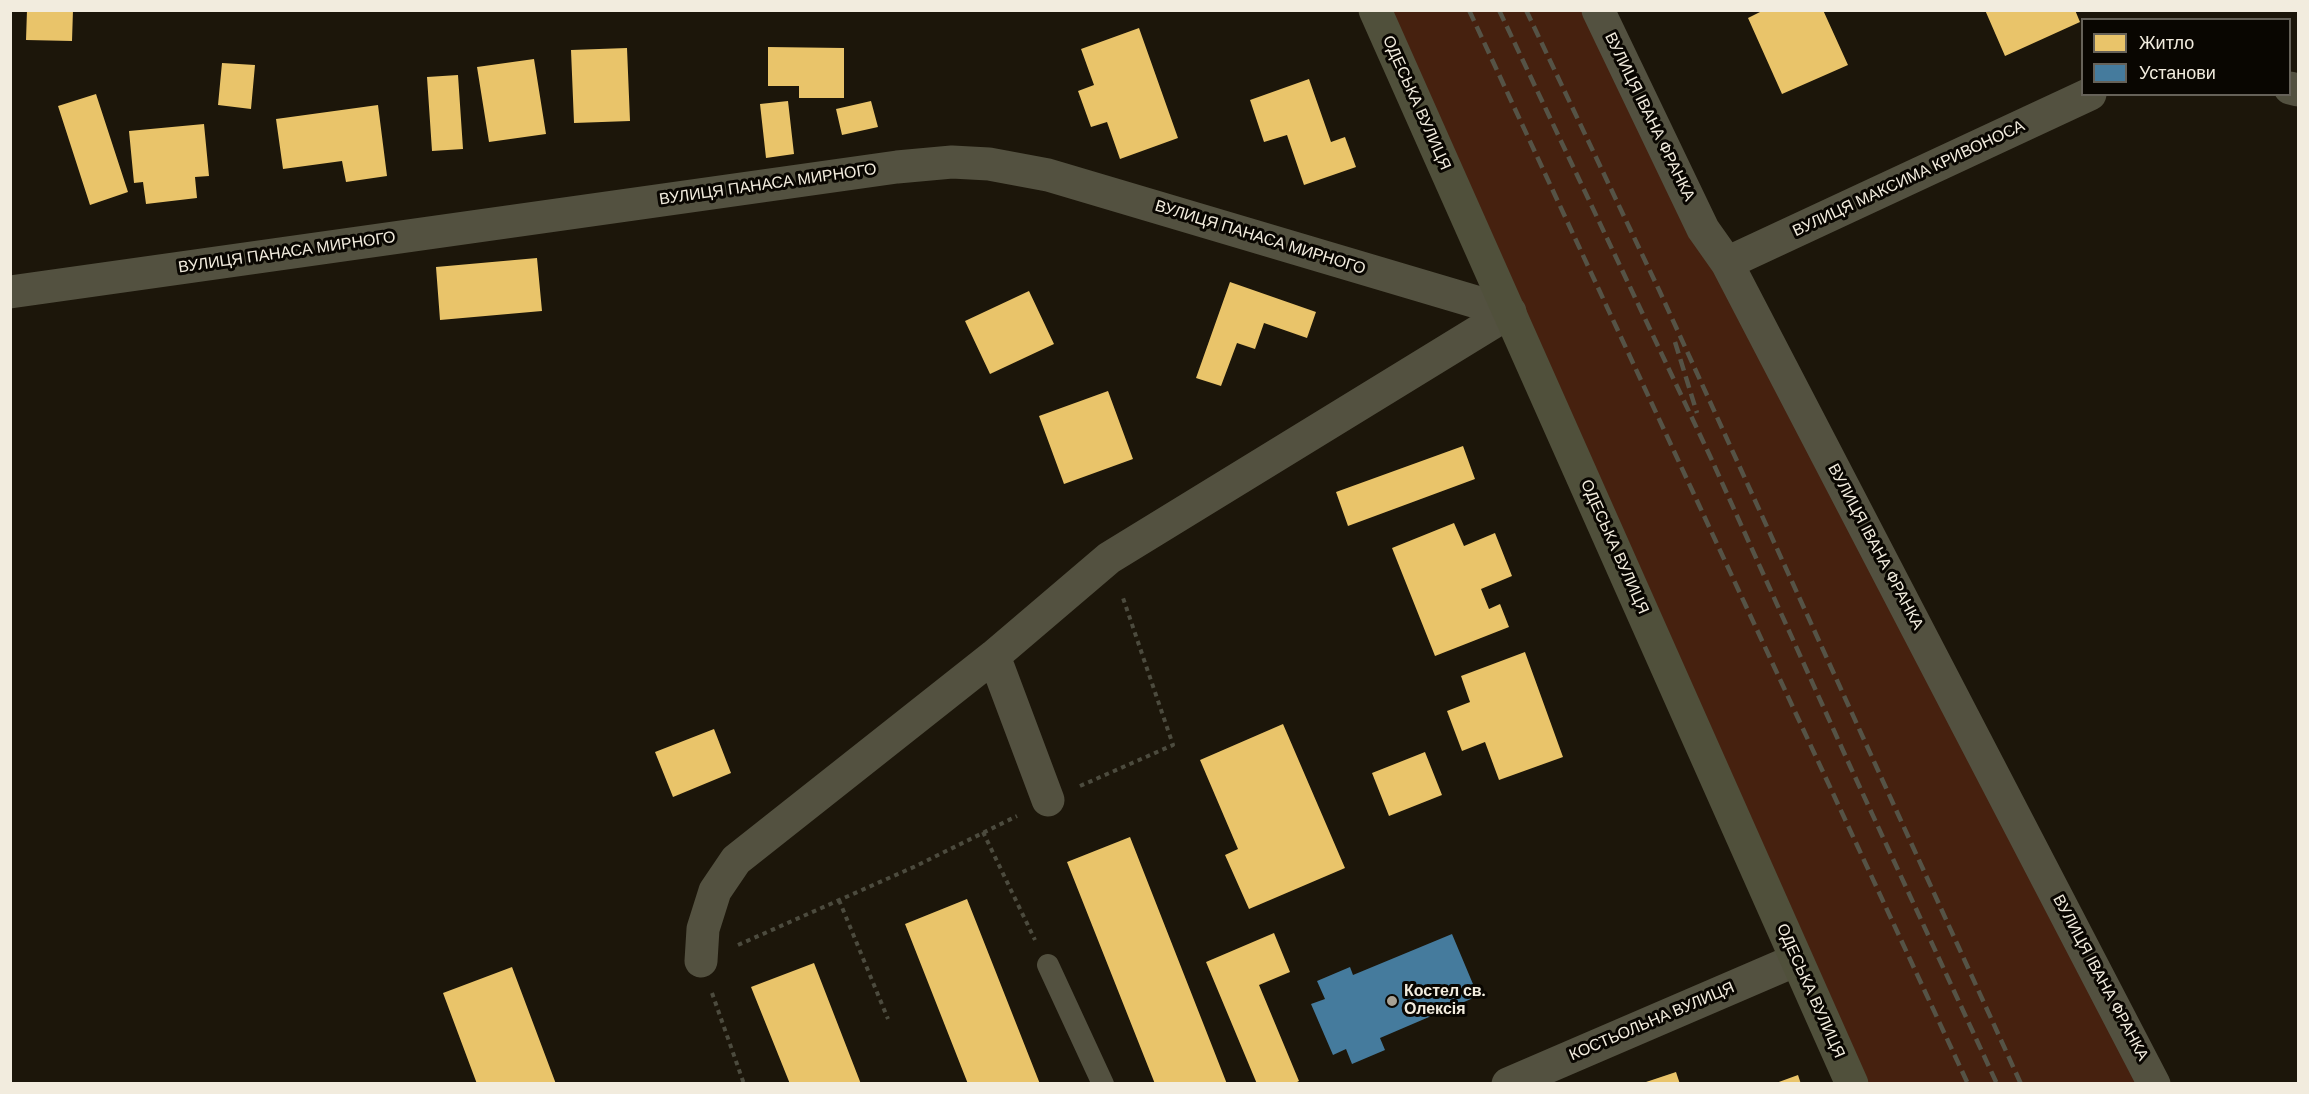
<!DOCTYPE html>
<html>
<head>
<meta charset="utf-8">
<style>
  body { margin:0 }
  #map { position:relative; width:2309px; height:1094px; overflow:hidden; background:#1c160a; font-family:"DM Sans",sans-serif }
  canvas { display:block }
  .frame { position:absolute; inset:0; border:12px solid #f2ecde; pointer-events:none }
  .legend { position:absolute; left:2081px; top:18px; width:210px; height:78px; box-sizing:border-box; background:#090601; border:2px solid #666259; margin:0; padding:8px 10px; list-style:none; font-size:18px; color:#f2ecde }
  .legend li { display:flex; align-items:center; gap:12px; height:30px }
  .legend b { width:30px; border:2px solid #666259 }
</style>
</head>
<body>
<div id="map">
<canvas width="2309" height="1094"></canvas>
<div class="frame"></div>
<ul class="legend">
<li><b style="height:16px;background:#e9c46a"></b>Житло</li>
<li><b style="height:16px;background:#457b9d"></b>Установи</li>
</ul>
</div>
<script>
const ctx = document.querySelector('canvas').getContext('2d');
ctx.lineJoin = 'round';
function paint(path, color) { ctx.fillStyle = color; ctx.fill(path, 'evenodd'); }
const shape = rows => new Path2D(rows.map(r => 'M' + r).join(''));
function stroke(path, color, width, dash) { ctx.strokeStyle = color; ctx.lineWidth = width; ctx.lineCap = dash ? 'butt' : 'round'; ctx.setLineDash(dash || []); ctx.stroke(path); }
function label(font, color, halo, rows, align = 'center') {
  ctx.font = font + ' "DM Sans",sans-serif'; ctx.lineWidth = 6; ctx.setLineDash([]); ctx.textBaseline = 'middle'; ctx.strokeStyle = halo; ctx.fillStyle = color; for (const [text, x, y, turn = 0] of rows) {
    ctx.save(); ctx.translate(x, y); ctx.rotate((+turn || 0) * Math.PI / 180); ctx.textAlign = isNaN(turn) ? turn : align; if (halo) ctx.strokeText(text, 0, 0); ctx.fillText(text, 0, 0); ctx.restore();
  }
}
const green = shape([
  [1375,11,1598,11,2154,1083,1852,1083]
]);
const homes = shape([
  [27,10,73,10,72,41,26,40],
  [1764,10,1823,10,1848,65,1782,94,1748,18],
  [1985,10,2075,10,2080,22,2005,56],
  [1139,28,1178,138,1120,159,1107,122,1091,127,1078,91,1094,85,1081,49],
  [768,47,844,48,844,98,799,98,799,86,768,86],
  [627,48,630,121,574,123,571,50],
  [534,59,546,134,489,142,477,67],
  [222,63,255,65,251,109,218,105],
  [458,75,463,149,432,151,427,77],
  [1309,79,1331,142,1345,137,1356,167,1304,185,1287,135,1264,142,1250,100],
  [96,94,128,192,90,205,58,106],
  [788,101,794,154,766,158,760,104],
  [871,101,878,127,842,135,836,109],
  [378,105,387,176,346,182,342,161,283,169,276,119],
  [204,124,209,176,195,177,197,198,146,204,143,182,134,183,129,131],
  [537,258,542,311,440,320,436,267],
  [1230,282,1316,312,1307,338,1264,323,1255,349,1237,343,1221,386,1196,378],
  [1029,291,1054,344,990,374,965,321],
  [1108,391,1133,459,1064,484,1039,416],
  [1463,446,1475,479,1348,526,1336,492],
  [1454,523,1464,546,1495,533,1512,576,1481,589,1489,609,1500,604,1509,627,1435,656,1392,548],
  [1525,652,1563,757,1499,780,1485,742,1462,751,1447,711,1470,702,1461,676],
  [1283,724,1345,868,1249,909,1225,855,1238,849,1200,760],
  [714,729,731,773,673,797,655,752],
  [1425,752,1442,795,1389,816,1372,773],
  [1130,837,1227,1084,1155,1084,1067,862],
  [967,899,1040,1084,968,1084,905,924],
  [1274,933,1290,972,1259,985,1299,1081,1293,1084,1257,1084,1206,962],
  [814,963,861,1084,790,1084,751,987],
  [512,967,556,1084,477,1084,443,993],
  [1676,1072,1680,1084,1643,1084,1643,1083],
  [1798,1075,1801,1084,1776,1084,1776,1083]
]);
const public = shape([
  [1452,934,1478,996,1380,1038,1385,1050,1352,1064,1346,1049,1333,1055,1311,1004,1325,999,1317,981,1350,967,1353,975]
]);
const path = shape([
  [1080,786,1173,745,1122,595],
  [983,832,1035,940],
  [839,900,888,1019],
  [738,945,916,866,1017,816],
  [712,993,744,1084]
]);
const lane = shape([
  [1048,965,1103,1084]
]);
const street = shape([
  [1598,10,1703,229,1727,263,2154,1084],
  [2290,88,2298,90],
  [1727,263,2090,94],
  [10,292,897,167,952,162,989,164,1048,175,1510,312],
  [994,656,1048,800],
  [701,961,703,929,715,891,736,860,994,656,1109,558,1510,312],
  [1508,1084,1796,960]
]);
const secondary = shape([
  [1375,10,1852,1084]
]);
const rail = shape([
  [1469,10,1968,1084],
  [1499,10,1710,456,1850,766,1997,1084],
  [1526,10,1660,292,2021,1084],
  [1675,342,1697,413]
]);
const markers = [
  [1392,1001,6,"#a7a194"]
];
const streetNames = [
  ["ОДЕСЬКА ВУЛИЦЯ",1416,103,66],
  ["ВУЛИЦЯ ІВАНА ФРАНКА",1649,117,64],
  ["ВУЛИЦЯ МАКСИМА КРИВОНОСА",1909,179,-25],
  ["ВУЛИЦЯ ПАНАСА МИРНОГО",768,185,-8],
  ["ВУЛИЦЯ ПАНАСА МИРНОГО",1260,238,17],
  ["ВУЛИЦЯ ПАНАСА МИРНОГО",287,253,-8],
  ["ОДЕСЬКА ВУЛИЦЯ",1614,547,66],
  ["ВУЛИЦЯ ІВАНА ФРАНКА",1875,547,62],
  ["ВУЛИЦЯ ІВАНА ФРАНКА",2100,978,62],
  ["ОДЕСЬКА ВУЛИЦЯ",1810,991,66],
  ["КОСТЬОЛЬНА ВУЛИЦЯ",1652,1022,-23]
];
const poiNames = [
  ["Костел св.",1404,992],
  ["Олексія",1404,1010]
];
paint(green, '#46210f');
paint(homes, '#e9c46a');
paint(public, '#457b9d');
stroke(path, '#4c4b3e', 4, [4.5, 4.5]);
stroke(lane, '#535140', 22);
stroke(street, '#535140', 33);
stroke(secondary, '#50503b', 33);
stroke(rail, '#555346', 4.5, [12, 6]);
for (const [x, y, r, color] of markers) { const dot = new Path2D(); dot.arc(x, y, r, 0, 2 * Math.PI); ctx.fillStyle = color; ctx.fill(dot); stroke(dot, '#090601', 2); }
label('16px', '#f2ecde', '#090601', streetNames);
label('bold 16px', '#f2ecde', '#090601', poiNames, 'left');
</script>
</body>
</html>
